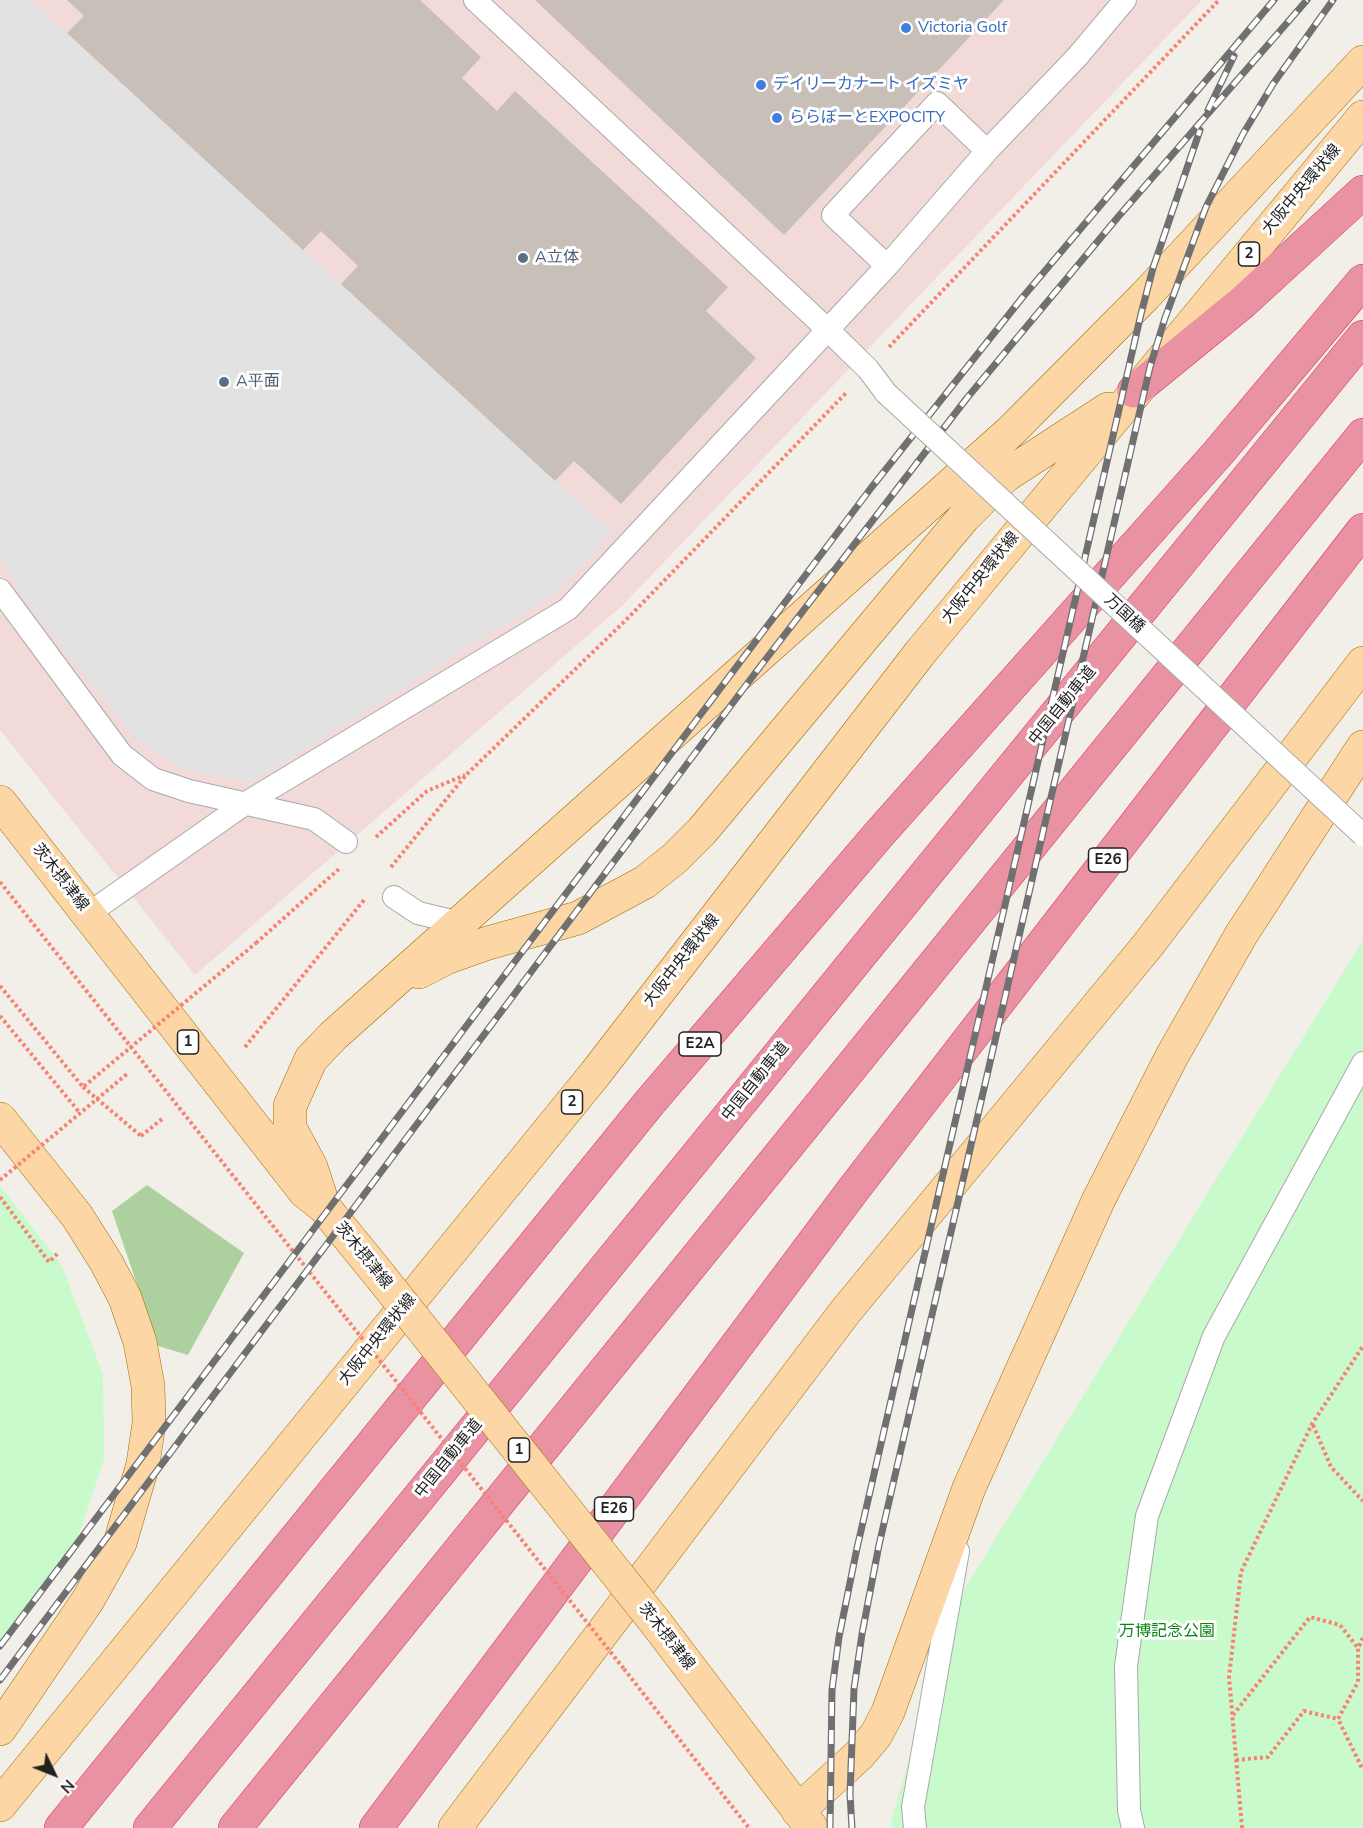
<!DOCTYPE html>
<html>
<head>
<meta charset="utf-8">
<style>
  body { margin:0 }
  #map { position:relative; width:1363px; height:1828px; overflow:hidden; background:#f2efe9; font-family:"Nunito Sans",sans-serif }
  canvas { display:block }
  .north { position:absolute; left:24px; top:1744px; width:60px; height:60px; -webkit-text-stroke:4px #fff; paint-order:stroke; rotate:133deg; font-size:16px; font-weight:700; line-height:24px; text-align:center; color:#222 }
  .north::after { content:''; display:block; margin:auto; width:21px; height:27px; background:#222; clip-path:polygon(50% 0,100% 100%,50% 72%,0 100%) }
</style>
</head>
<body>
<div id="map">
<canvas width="1363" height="1828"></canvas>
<div class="north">N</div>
</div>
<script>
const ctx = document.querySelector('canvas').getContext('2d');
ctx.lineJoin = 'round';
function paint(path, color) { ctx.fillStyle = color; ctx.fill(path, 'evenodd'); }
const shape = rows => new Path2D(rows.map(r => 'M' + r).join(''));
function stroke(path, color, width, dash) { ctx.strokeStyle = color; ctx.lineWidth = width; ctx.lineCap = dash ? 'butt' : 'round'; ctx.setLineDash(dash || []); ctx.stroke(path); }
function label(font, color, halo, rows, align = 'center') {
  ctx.font = font + ' "Nunito Sans","Noto Sans JP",sans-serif'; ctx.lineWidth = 6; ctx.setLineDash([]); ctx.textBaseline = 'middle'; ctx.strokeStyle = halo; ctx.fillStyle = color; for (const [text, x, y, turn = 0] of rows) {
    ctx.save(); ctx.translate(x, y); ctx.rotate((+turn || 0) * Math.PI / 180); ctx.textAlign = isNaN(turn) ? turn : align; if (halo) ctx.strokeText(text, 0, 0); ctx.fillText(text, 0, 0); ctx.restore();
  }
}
const commercial = shape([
  [0,0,1202,0,622,606,195,975,0,730]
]);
const forest = shape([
  [147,1185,244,1253,188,1355,158,1346,112,1211]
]);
const park = shape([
  [1363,940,1363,1828,892,1828,891,1821,956,1603],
  [0,1186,61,1264,103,1374,104,1459,77,1540,0,1644]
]);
const parking = shape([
  [0,0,30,0,612,532,556,593,252,782,181,769,137,740,25,601,0,556]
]);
const building = shape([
  [67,0,420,0,481,57,462,78,497,111,515,91,728,287,706,311,756,358,621,504,574,461,555,481,341,284,358,266,337,246,321,231,303,250,67,33,84,16],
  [535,0,1004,0,784,235]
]);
const path = shape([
  [889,347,1219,0],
  [376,837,427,791,465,775],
  [391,867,466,775,627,619,847,392],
  [0,882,346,1318],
  [256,943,339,869],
  [0,1016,79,1112],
  [245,1047,364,900],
  [141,1136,162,1119],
  [0,1197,49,1262,59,1252],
  [1313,1425,1331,1467,1363,1501],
  [1363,1638,1358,1648,1358,1682,1338,1719,1363,1770],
  [624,1669,749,1828],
  [1233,1715,1310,1617,1340,1625,1358,1648],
  [1236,1760,1268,1757,1304,1711,1338,1719],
  [1242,1828,1229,1677,1241,1572,1312,1424,1363,1346]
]);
const service = shape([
  [475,0,828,330,868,369,886,393],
  [887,266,833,215,937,103,987,151],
  [0,590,122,755,153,779,189,791,314,819,346,842],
  [394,897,418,913,460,923],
  [88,914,246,803,568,609,887,266,987,151,1077,57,1125,0],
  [915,1828,913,1807,958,1551],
  [1133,1828,1129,1810,1126,1666,1147,1516,1214,1336,1363,1063]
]);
const primary = shape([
  [0,802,305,1192,324,1207,381,1277],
  [419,972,446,958,488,943,578,918,645,882,675,858,702,831,964,517,1005,476,1108,409],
  [0,1119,77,1216,106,1262,125,1298,140,1342,148,1386,149,1423,143,1464,120,1543,88,1600,0,1729],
  [324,1207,311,1167,290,1128,290,1106,311,1059,333,1036,1011,431,1145,296,1363,62],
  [656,1623,811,1827],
  [0,1805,595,1074,920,653,1363,117],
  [798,1811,859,1755,876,1735,888,1712,969,1488,1099,1199,1172,1056,1241,935,1363,747],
  [455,1828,845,1312,1148,945,1363,663]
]);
const motorway = shape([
  [1134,391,1243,302,1363,192],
  [61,1828,650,1102,880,833,1219,452,1363,281],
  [150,1828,1363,337],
  [235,1828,1363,435],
  [376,1828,853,1190,1363,530]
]);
const rail = shape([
  [1208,110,1234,56],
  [0,1646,871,488,1022,298,1274,0],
  [0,1680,759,668,967,398,1118,217,1307,0],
  [830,1828,832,1690,839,1637,857,1548,1141,314,1153,268,1200,130],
  [852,1828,850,1794,854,1689,862,1634,879,1545,1150,367,1165,318,1206,207,1243,134,1273,84,1333,0]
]);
const pathBridge = shape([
  [0,986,83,1087,256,943],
  [83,1087,141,1136],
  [0,1180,127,1074],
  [346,1318,624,1669]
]);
const serviceBridge = shape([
  [886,393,1363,835]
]);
const primaryBridge = shape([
  [381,1277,656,1623]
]);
const markers = [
  [906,28,6,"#3f7fe0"],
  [761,85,6,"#3f7fe0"],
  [777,118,6,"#3f7fe0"],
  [523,258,6,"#5c6f8a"],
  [224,382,6,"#5c6f8a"]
];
const shields = [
  [1249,254,21],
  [1108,860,39],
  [188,1042,21],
  [700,1044,42],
  [572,1102,21],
  [519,1450,21],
  [614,1509,39]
];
const shieldNames = [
  ["2",1249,254],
  ["E26",1108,860],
  ["1",188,1042],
  ["E2A",700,1044],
  ["2",572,1102],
  ["1",519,1450],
  ["E26",614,1509]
];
const shopNames = [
  ["Victoria Golf",918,28],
  ["デイリーカナート イズミヤ",773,85],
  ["ららぽーとEXPOCITY",789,118]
];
const streetNames = [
  ["大阪中央環状線",1302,190,-50],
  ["大阪中央環状線",981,578,-51],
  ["万国橋",1124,614,43],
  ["中国自動車道",1063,706,-51],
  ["茨木摂津線",60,878,52],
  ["大阪中央環状線",682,961,-52],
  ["中国自動車道",756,1082,-51],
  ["茨木摂津線",363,1256,51],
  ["大阪中央環状線",378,1340,-51],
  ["中国自動車道",449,1459,-51],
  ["茨木摂津線",666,1637,52]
];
const serviceNames = [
  ["A立体",535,258],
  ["A平面",236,382]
];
const parkNames = [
  ["万博記念公園",1167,1632]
];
paint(commercial, '#f2dad9');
paint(forest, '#add19e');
paint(park, '#c8facc');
paint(parking, '#e2e2e2');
paint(building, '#c7bfb8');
stroke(service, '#a9a9a9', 24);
stroke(primary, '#a06b00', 34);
stroke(motorway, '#dc2a67', 34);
stroke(path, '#fa8072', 4, [3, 3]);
stroke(service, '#fff', 22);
stroke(primary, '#fcd6a4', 33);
stroke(motorway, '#e892a2', 33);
stroke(rail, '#707070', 7);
stroke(rail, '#fff', 4.5, [14]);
stroke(serviceBridge, '#a9a9a9', 24, []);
stroke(primaryBridge, '#a06b00', 34, []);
stroke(pathBridge, '#fa8072', 4, [3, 3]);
stroke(serviceBridge, '#fff', 22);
stroke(primaryBridge, '#fcd6a4', 33);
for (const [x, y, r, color] of markers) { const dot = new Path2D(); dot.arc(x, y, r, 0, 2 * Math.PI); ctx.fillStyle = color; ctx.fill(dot); stroke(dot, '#fff', 2); }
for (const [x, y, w] of shields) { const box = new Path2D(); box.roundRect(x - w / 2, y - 12, w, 24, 4.5); ctx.fillStyle = '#fff'; ctx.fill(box); stroke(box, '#222', 1.5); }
label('bold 15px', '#222', null, shieldNames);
label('16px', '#366cbe', '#fff', shopNames, 'left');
label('16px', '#222', '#fff', streetNames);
label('16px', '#4e5e75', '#fff', serviceNames, 'left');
label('16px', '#0c8416', '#fff', parkNames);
</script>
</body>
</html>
